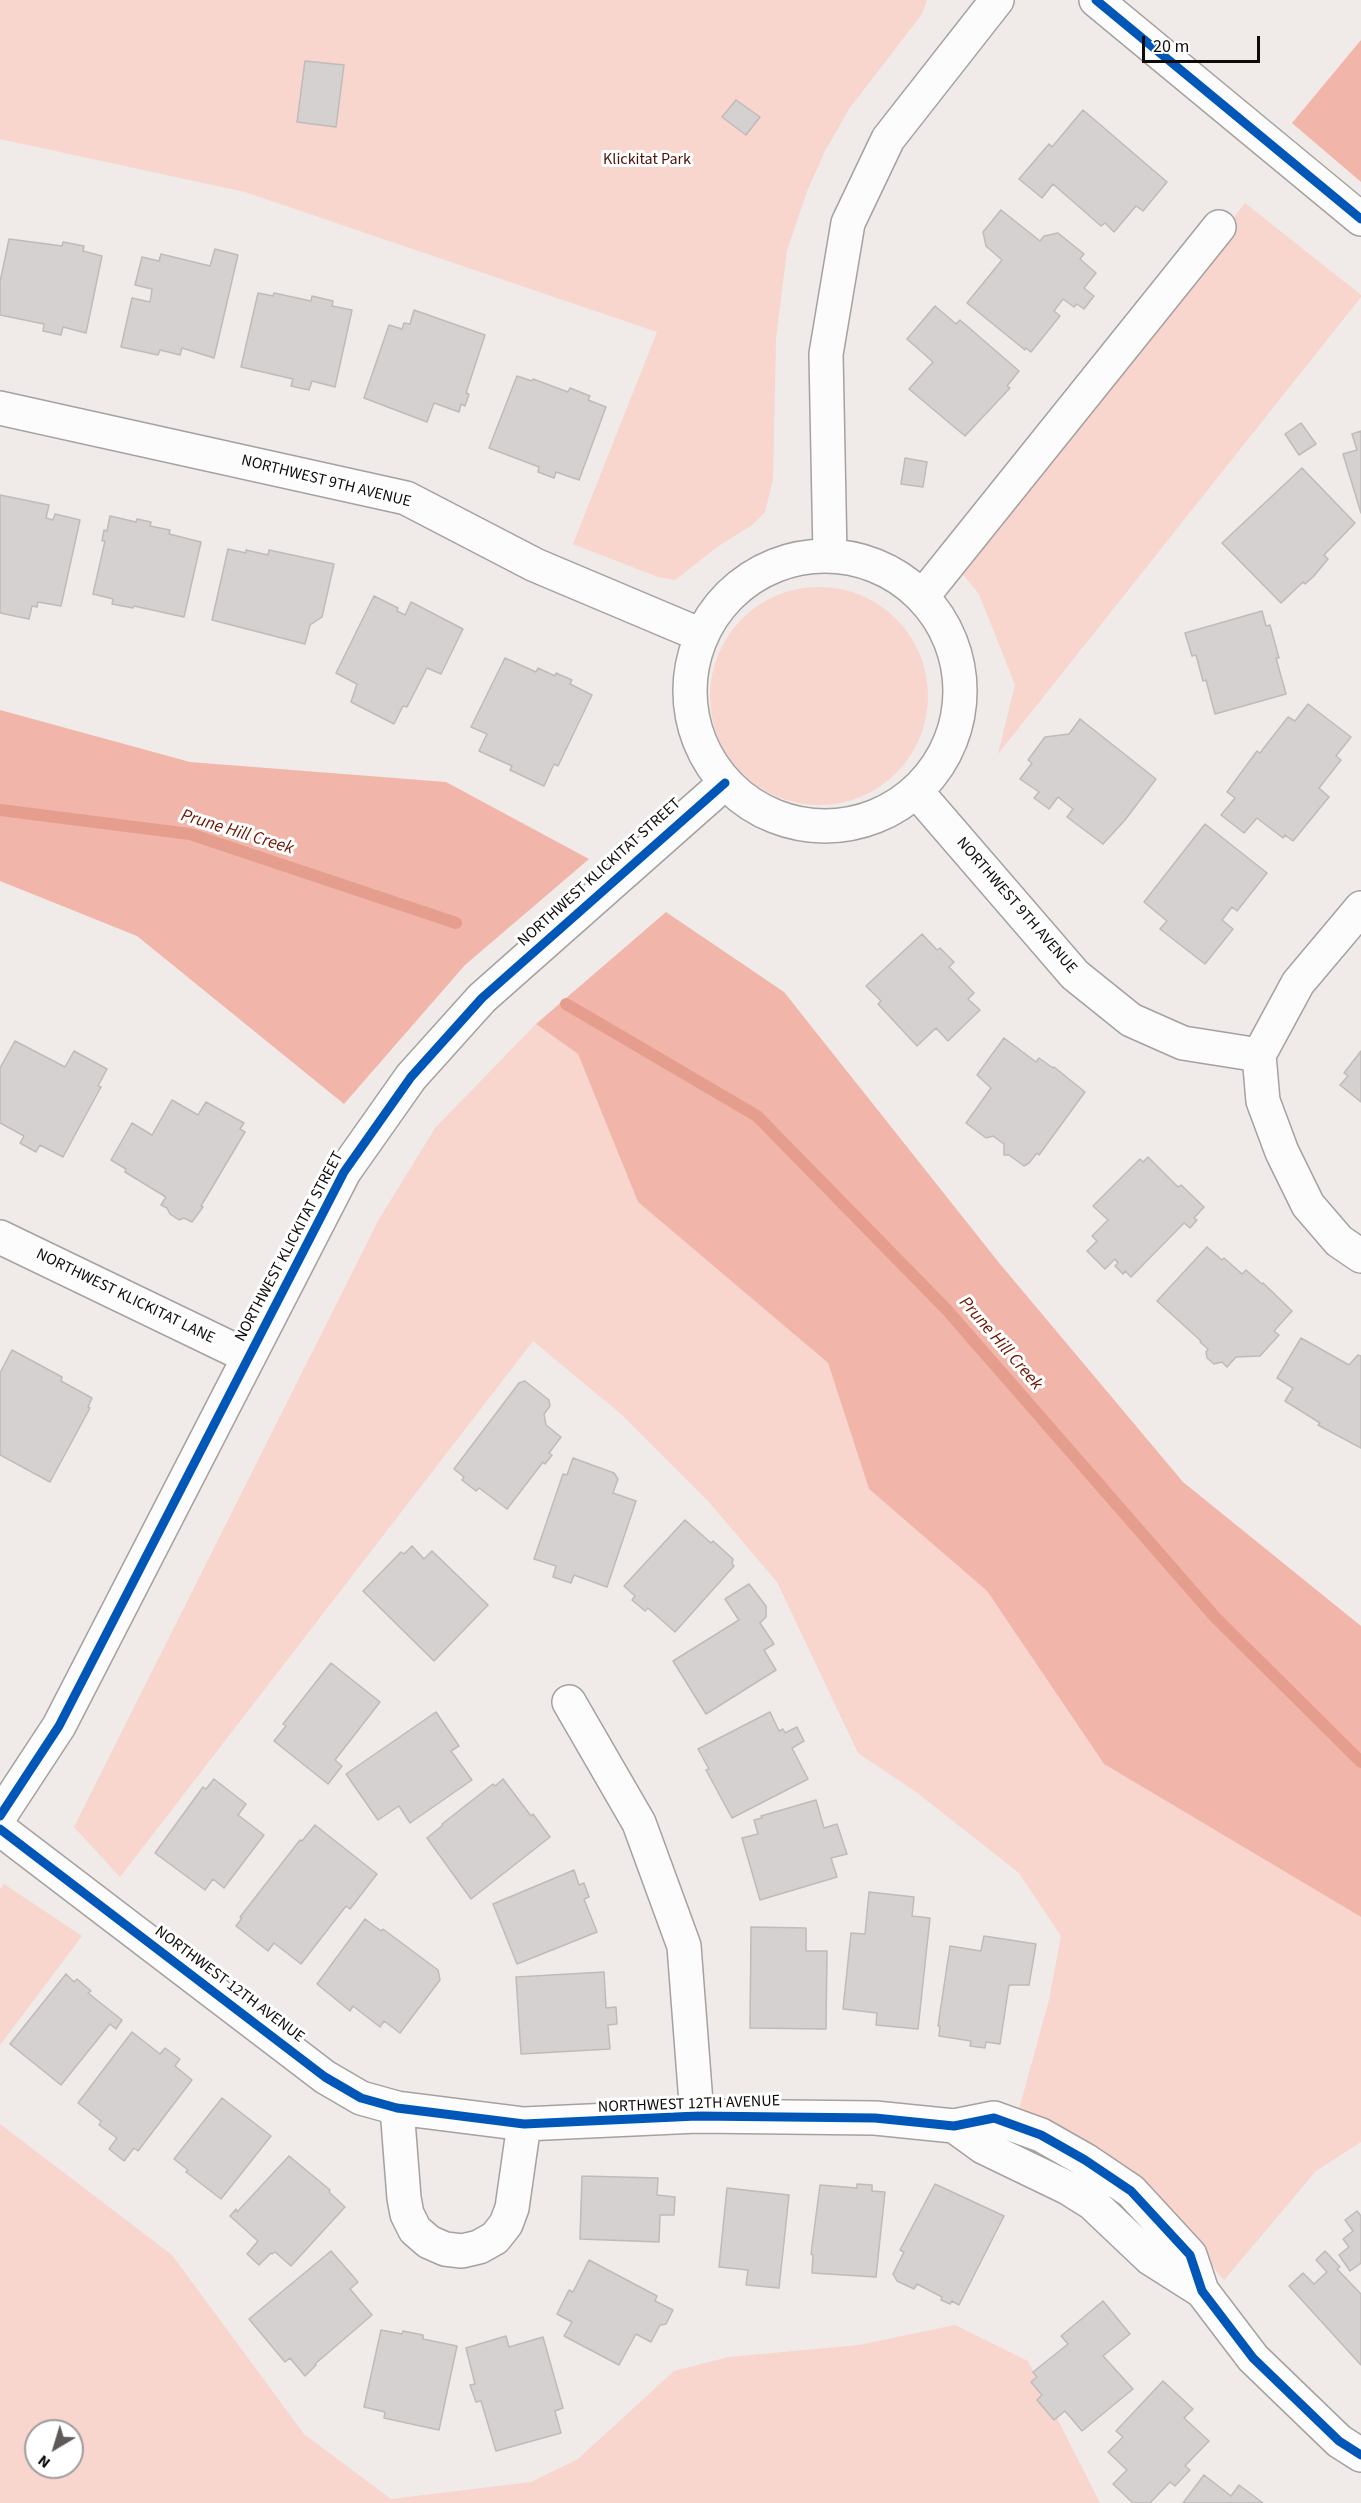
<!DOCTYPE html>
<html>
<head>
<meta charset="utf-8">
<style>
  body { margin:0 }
  #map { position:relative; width:1361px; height:2503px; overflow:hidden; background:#f0eae9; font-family:"Source Sans 3",sans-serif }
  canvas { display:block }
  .north { position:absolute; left:24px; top:2419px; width:60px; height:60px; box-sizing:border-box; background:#fff; border:2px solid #9f9d9d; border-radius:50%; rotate:218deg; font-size:16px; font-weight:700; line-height:24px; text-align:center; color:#0e0b0a }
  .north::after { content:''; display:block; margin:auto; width:21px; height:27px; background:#5d5958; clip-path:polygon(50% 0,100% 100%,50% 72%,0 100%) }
  .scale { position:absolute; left:1142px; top:36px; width:118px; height:27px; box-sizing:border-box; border:3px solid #0e0b0a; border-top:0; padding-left:8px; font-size:18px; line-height:21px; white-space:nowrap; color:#0e0b0a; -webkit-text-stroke:4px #fff; paint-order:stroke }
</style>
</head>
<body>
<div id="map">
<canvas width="1361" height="2503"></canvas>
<div class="north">N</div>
<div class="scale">20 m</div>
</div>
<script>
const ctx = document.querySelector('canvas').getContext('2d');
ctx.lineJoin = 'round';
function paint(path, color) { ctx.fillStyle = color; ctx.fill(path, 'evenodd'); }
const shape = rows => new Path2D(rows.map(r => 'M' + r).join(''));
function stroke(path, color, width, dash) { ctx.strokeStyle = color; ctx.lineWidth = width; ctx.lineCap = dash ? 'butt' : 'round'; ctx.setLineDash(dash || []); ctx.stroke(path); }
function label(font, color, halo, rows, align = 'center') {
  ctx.font = font + ' "Source Sans 3",sans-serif'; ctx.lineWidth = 6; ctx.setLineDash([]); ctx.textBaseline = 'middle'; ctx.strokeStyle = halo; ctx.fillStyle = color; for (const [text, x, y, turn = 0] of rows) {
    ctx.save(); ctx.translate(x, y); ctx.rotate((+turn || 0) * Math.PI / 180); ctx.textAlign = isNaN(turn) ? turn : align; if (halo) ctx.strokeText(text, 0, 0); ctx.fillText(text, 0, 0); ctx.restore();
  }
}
const green = shape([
  [0,0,927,0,922,14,849,109,825,151,808,189,787,250,776,338,773,479,765,512,752,525,717,547,675,580,658,577,573,544,657,332,245,192,0,139],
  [1245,203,1361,295,1361,297,998,754,1015,685,979,594,961,572],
  '710 696a109 109 0 1 1 218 0a109 109 0 1 1-218 0Z',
  [536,1024,578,1054,638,1202,828,1363,869,1489,987,1591,1104,1764,1361,1917,1361,2142,1316,2171,1224,2280,1158,2202,1018,2113,1049,2000,1061,1936,1019,1873,916,1792,858,1753,777,1582,708,1501,621,1414,533,1341,120,1877,74,1827,378,1221,435,1128],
  [4,1884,82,1936,0,2045,0,1889],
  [0,2124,172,2255,304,2434,391,2499,531,2482,578,2459,674,2371,729,2357,859,2345,955,2325,1028,2361,1100,2503,0,2503],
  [36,2431,72,2431,72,2467,36,2467]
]);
const forest = shape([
  [1361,40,1361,182,1292,123],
  [0,710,190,762,446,782,589,859,465,965,344,1104,137,936,0,881],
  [666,912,784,992,1000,1264,1183,1482,1361,1626,1361,1917,1104,1764,987,1591,869,1489,828,1363,638,1202,578,1054,536,1024]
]);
const stream = shape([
  [0,810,190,834,456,923],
  [566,1004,757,1116,947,1310,1214,1616,1361,1762]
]);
const building = shape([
  [305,61,344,65,336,127,297,122,305,61],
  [736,100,760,117,746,135,722,117,736,100],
  [1083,110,1167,182,1143,211,1136,206,1114,232,1105,223,1101,226,1053,184,1042,198,1019,179,1049,144,1052,147,1083,110],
  [1001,210,1040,241,1044,236,1058,233,1084,254,1080,259,1096,273,1084,288,1094,296,1084,309,1077,304,1074,307,1063,299,1054,311,1060,316,1031,352,1026,348,1025,350,967,303,1002,260,986,246,983,232,1001,210],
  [9,239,62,246,63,242,84,246,83,251,102,256,86,333,63,327,61,335,43,331,44,324,0,315,0,282,9,239],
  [215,249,238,255,214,358,182,348,180,355,160,350,158,355,121,347,132,298,150,302,152,289,135,285,142,257,159,261,161,254,210,266,215,249],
  [258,293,273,296,274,293,311,301,312,296,333,301,332,306,352,310,335,387,312,381,309,390,291,386,293,379,241,367,258,293],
  [935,306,956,324,960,320,1019,371,1007,386,1010,388,965,436,909,389,933,362,907,339,935,306],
  [414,310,485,335,466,393,469,394,465,406,461,404,459,412,434,403,427,422,364,398,389,325,402,329,404,323,410,324,414,310],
  [517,376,532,381,533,379,568,392,570,388,590,396,588,400,606,407,579,480,556,472,554,478,538,472,539,467,489,448,517,376],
  [1301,423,1316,444,1299,455,1285,434,1301,423],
  [1361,431,1361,513,1343,454,1357,450,1352,434,1361,431],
  [905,458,927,462,923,487,901,484,905,458],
  [1302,468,1355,523,1324,555,1328,559,1313,577,1305,584,1303,582,1281,603,1222,543,1302,468],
  [0,495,49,505,46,518,53,520,55,514,80,520,61,606,38,602,37,607,32,606,29,619,0,613,0,495],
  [110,516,136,522,137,519,151,522,150,526,170,530,169,534,201,542,184,617,134,606,133,608,112,604,113,599,93,594,105,541,102,541,104,530,107,531,110,516],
  [228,549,246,553,246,550,268,555,269,550,334,564,322,617,310,625,305,644,212,620,228,549],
  [374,596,398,608,397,611,405,615,411,602,463,629,441,674,427,668,407,707,403,706,394,724,351,702,357,684,336,673,374,596],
  [1262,611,1266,626,1270,625,1279,658,1276,658,1286,694,1215,714,1206,680,1203,681,1196,655,1192,656,1185,633,1262,611],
  [505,658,536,672,538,668,555,676,556,673,572,680,570,684,592,695,558,766,554,764,544,786,510,770,512,766,479,751,487,734,471,727,505,658],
  [1308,704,1351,737,1336,756,1341,760,1319,788,1329,797,1293,841,1285,835,1283,838,1257,818,1244,833,1221,815,1235,798,1227,792,1257,751,1260,753,1288,717,1295,721,1308,704],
  [1080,719,1156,779,1125,820,1103,844,1067,817,1073,809,1058,797,1049,809,1034,798,1039,792,1020,779,1032,763,1028,760,1045,737,1069,734,1080,719],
  [1205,824,1267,873,1237,911,1232,907,1222,920,1233,929,1205,964,1160,929,1167,921,1144,902,1205,824],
  [922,934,937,950,940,948,954,962,949,967,974,993,968,999,980,1010,948,1041,936,1028,917,1046,878,1004,881,1001,866,986,922,934],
  [1004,1038,1036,1062,1039,1058,1053,1068,1054,1067,1085,1092,1039,1155,1037,1153,1029,1163,1024,1166,1009,1155,1004,1155,1004,1144,993,1136,986,1138,966,1123,991,1088,977,1075,1004,1038],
  [15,1041,65,1067,74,1051,107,1069,98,1086,101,1087,63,1157,40,1145,36,1152,20,1143,24,1136,0,1123,0,1068,15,1041],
  [1361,1051,1361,1102,1340,1085,1348,1076,1344,1073,1361,1051],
  [172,1100,198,1115,206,1102,244,1123,240,1129,245,1132,201,1206,203,1207,192,1222,184,1218,179,1220,170,1214,167,1208,161,1205,166,1197,125,1172,126,1169,111,1160,132,1123,152,1135,172,1100],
  [1148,1157,1178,1187,1181,1185,1204,1207,1194,1218,1197,1220,1190,1228,1184,1223,1131,1277,1125,1271,1123,1274,1115,1266,1118,1263,1115,1259,1105,1269,1087,1251,1097,1241,1092,1236,1108,1220,1093,1206,1140,1159,1143,1162,1148,1157],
  [1207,1247,1222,1260,1224,1258,1242,1274,1246,1270,1262,1284,1263,1283,1292,1311,1274,1331,1279,1335,1260,1356,1236,1357,1227,1367,1222,1362,1214,1364,1207,1358,1206,1352,1208,1349,1200,1342,1201,1341,1157,1301,1207,1247],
  [1301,1338,1349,1365,1358,1355,1361,1356,1361,1448,1318,1425,1320,1423,1285,1401,1293,1388,1277,1378,1301,1338],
  [12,1350,62,1377,61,1381,92,1398,88,1407,90,1408,50,1482,0,1455,0,1373,12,1350],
  [525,1381,549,1400,550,1406,544,1414,546,1425,561,1437,549,1453,552,1455,545,1464,543,1462,507,1509,479,1488,476,1491,462,1480,464,1477,454,1469,519,1383,525,1381],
  [573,1458,614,1473,618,1479,613,1493,636,1501,607,1587,574,1575,571,1583,553,1577,556,1566,534,1559,563,1474,567,1475,573,1458],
  [685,1520,711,1543,713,1541,733,1559,732,1564,734,1566,675,1632,648,1608,645,1611,632,1600,635,1596,624,1586,685,1520],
  [412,1546,424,1559,432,1551,488,1605,434,1661,363,1591,401,1552,404,1554,412,1546],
  [749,1584,766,1606,766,1617,760,1623,774,1644,764,1650,776,1670,706,1714,673,1661,739,1620,725,1599,749,1584],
  [331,1663,380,1702,335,1760,342,1766,328,1784,274,1741,286,1726,283,1724,331,1663],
  [436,1712,459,1746,451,1751,472,1780,410,1823,399,1806,378,1820,346,1774,436,1712],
  [770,1712,779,1731,783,1729,785,1733,797,1727,804,1741,792,1748,808,1779,732,1818,706,1770,709,1769,698,1749,770,1712],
  [214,1779,246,1804,238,1815,264,1835,224,1888,213,1879,205,1890,155,1853,203,1787,206,1789,214,1779],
  [503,1779,531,1816,533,1814,550,1837,471,1899,427,1838,443,1825,442,1824,493,1784,495,1786,503,1779],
  [816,1800,824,1828,837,1824,847,1854,831,1858,837,1877,760,1900,742,1838,758,1834,754,1820,762,1818,761,1816,816,1800],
  [315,1825,377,1874,350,1909,346,1906,301,1964,274,1943,268,1951,236,1926,242,1918,240,1917,300,1840,302,1841,315,1825],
  [574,1870,579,1885,584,1883,589,1897,584,1899,597,1932,517,1964,493,1904,574,1870],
  [869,1892,914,1897,912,1916,930,1918,918,2029,876,2025,877,2013,843,2009,851,1933,865,1934,869,1892],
  [365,1919,381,1931,383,1929,438,1970,440,1980,400,2033,384,2021,380,2027,353,2006,350,2011,317,1984,365,1919],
  [751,1927,806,1928,806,1951,827,1951,826,2029,750,2028,751,1927],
  [984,1936,1036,1944,1029,1985,1009,1985,1000,2044,986,2042,985,2048,970,2046,971,2041,939,2036,940,2026,938,2026,950,1946,981,1951,984,1936],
  [604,1972,606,2008,616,2007,617,2024,608,2025,610,2049,521,2054,516,1977,604,1972],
  [66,1974,74,1982,77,1979,91,1991,88,1993,122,2020,116,2029,110,2024,61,2085,10,2044,66,1974],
  [132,2032,160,2054,165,2048,180,2059,175,2066,192,2080,138,2151,134,2148,124,2161,109,2149,117,2138,99,2125,101,2121,78,2103,132,2032],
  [222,2098,271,2136,221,2199,186,2172,188,2170,174,2159,222,2098],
  [289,2156,330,2190,329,2192,345,2207,291,2266,275,2252,272,2254,271,2253,259,2265,247,2254,258,2241,230,2216,236,2209,237,2212,289,2156],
  [582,2176,658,2178,657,2195,675,2197,674,2215,660,2215,659,2242,580,2239,582,2176],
  [857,2184,872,2185,872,2191,885,2192,876,2277,812,2273,813,2255,811,2254,820,2185,857,2188,857,2184],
  [935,2184,1004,2216,959,2305,952,2301,950,2304,941,2300,942,2297,917,2284,914,2289,897,2281,893,2274,904,2252,900,2250,935,2184],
  [727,2188,789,2195,779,2288,746,2285,748,2270,719,2267,727,2188],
  [1357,2211,1361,2216,1361,2263,1350,2271,1339,2255,1349,2247,1343,2239,1353,2231,1345,2220,1357,2211],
  [331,2251,358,2282,350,2289,372,2315,315,2364,316,2365,305,2376,290,2358,285,2362,249,2319,331,2251],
  [1325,2251,1340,2267,1337,2269,1361,2294,1361,2365,1289,2286,1303,2273,1314,2284,1327,2272,1316,2260,1325,2251],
  [589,2260,657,2296,655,2301,673,2310,666,2324,660,2325,651,2342,636,2334,619,2365,564,2336,572,2322,557,2314,569,2290,573,2292,589,2260],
  [1103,2301,1130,2334,1103,2356,1133,2389,1082,2431,1065,2411,1054,2420,1037,2400,1042,2395,1031,2382,1037,2377,1033,2372,1068,2344,1061,2336,1103,2301],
  [381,2330,402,2334,403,2331,423,2335,423,2339,457,2346,439,2430,384,2418,385,2412,364,2407,381,2330],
  [506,2336,509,2347,543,2337,563,2408,555,2411,561,2433,496,2451,481,2401,476,2402,470,2385,475,2384,466,2348,506,2336],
  [1163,2381,1193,2409,1184,2418,1209,2441,1185,2466,1190,2470,1175,2486,1170,2482,1150,2503,1133,2503,1113,2484,1127,2470,1108,2452,1123,2437,1116,2431,1163,2381],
  [1204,2475,1231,2496,1239,2485,1263,2503,1183,2503,1204,2475]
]);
const minor = shape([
  [1096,0,1361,219],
  [0,408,406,498,535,565,701,635],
  [830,555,826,354,848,223,888,139,997,0],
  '690 691a135 135 0 1 1 270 0a135 135 0 1 1-270 0Z',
  [922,597,1219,227],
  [917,792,1075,975,1131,1020,1183,1043,1259,1055],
  [1361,908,1298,983,1259,1055,1263,1101,1282,1152,1308,1205,1339,1241,1361,1256],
  [0,1237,249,1357],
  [569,1702,639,1823,684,1946,697,2116],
  [0,1816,59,1726,344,1172,411,1077,482,998,725,783],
  [0,1829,325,2077,361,2098,397,2108,524,2124,697,2116,875,2118,954,2126,994,2118,1041,2135,1085,2160,1131,2191,1190,2255,1202,2291,1253,2358,1339,2441,1361,2455],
  [397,2108,404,2198,407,2214,415,2230,429,2242,445,2249,462,2251,479,2247,495,2238,506,2224,512,2208,524,2124],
  [954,2126,983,2147,1068,2188,1092,2203,1150,2258,1202,2291]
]);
const cycleway = shape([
  [1096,0,1361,219],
  [0,1816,59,1726,344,1172,411,1077,482,998,725,783],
  [0,1829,325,2077,361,2098,397,2108,524,2124,697,2116,875,2118,954,2126,994,2118,1041,2135,1085,2160,1131,2191,1190,2255,1202,2291,1253,2358,1339,2441,1361,2455]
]);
const parkNames = [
  ["Klickitat Park",647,160]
];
const streetNames = [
  ["NORTHWEST 9TH AVENUE",326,482,14],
  ["NORTHWEST KLICKITAT STREET",600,873,-42],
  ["NORTHWEST 9TH AVENUE",1016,906,49],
  ["NORTHWEST KLICKITAT STREET",290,1247,-62],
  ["NORTHWEST KLICKITAT LANE",125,1297,26],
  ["NORTHWEST 12TH AVENUE",229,1985,37],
  ["NORTHWEST 12TH AVENUE",689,2105,-2]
];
const waterNames = [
  ["Prune Hill Creek",237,833,17],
  ["Prune Hill Creek",1000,1344,49]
];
paint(green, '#f8d5cd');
paint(forest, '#f1b6a9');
stroke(stream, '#e59d8e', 12);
paint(building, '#d5d1d0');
stroke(building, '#bfbbba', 1.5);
stroke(minor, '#a5a1a0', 36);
stroke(minor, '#fdfcfc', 33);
stroke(cycleway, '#0057b8', 9);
label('16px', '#4e0f04', '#fff', parkNames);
label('16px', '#0e0b0a', '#fff', streetNames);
label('italic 18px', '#6e1502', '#fff', waterNames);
</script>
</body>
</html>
